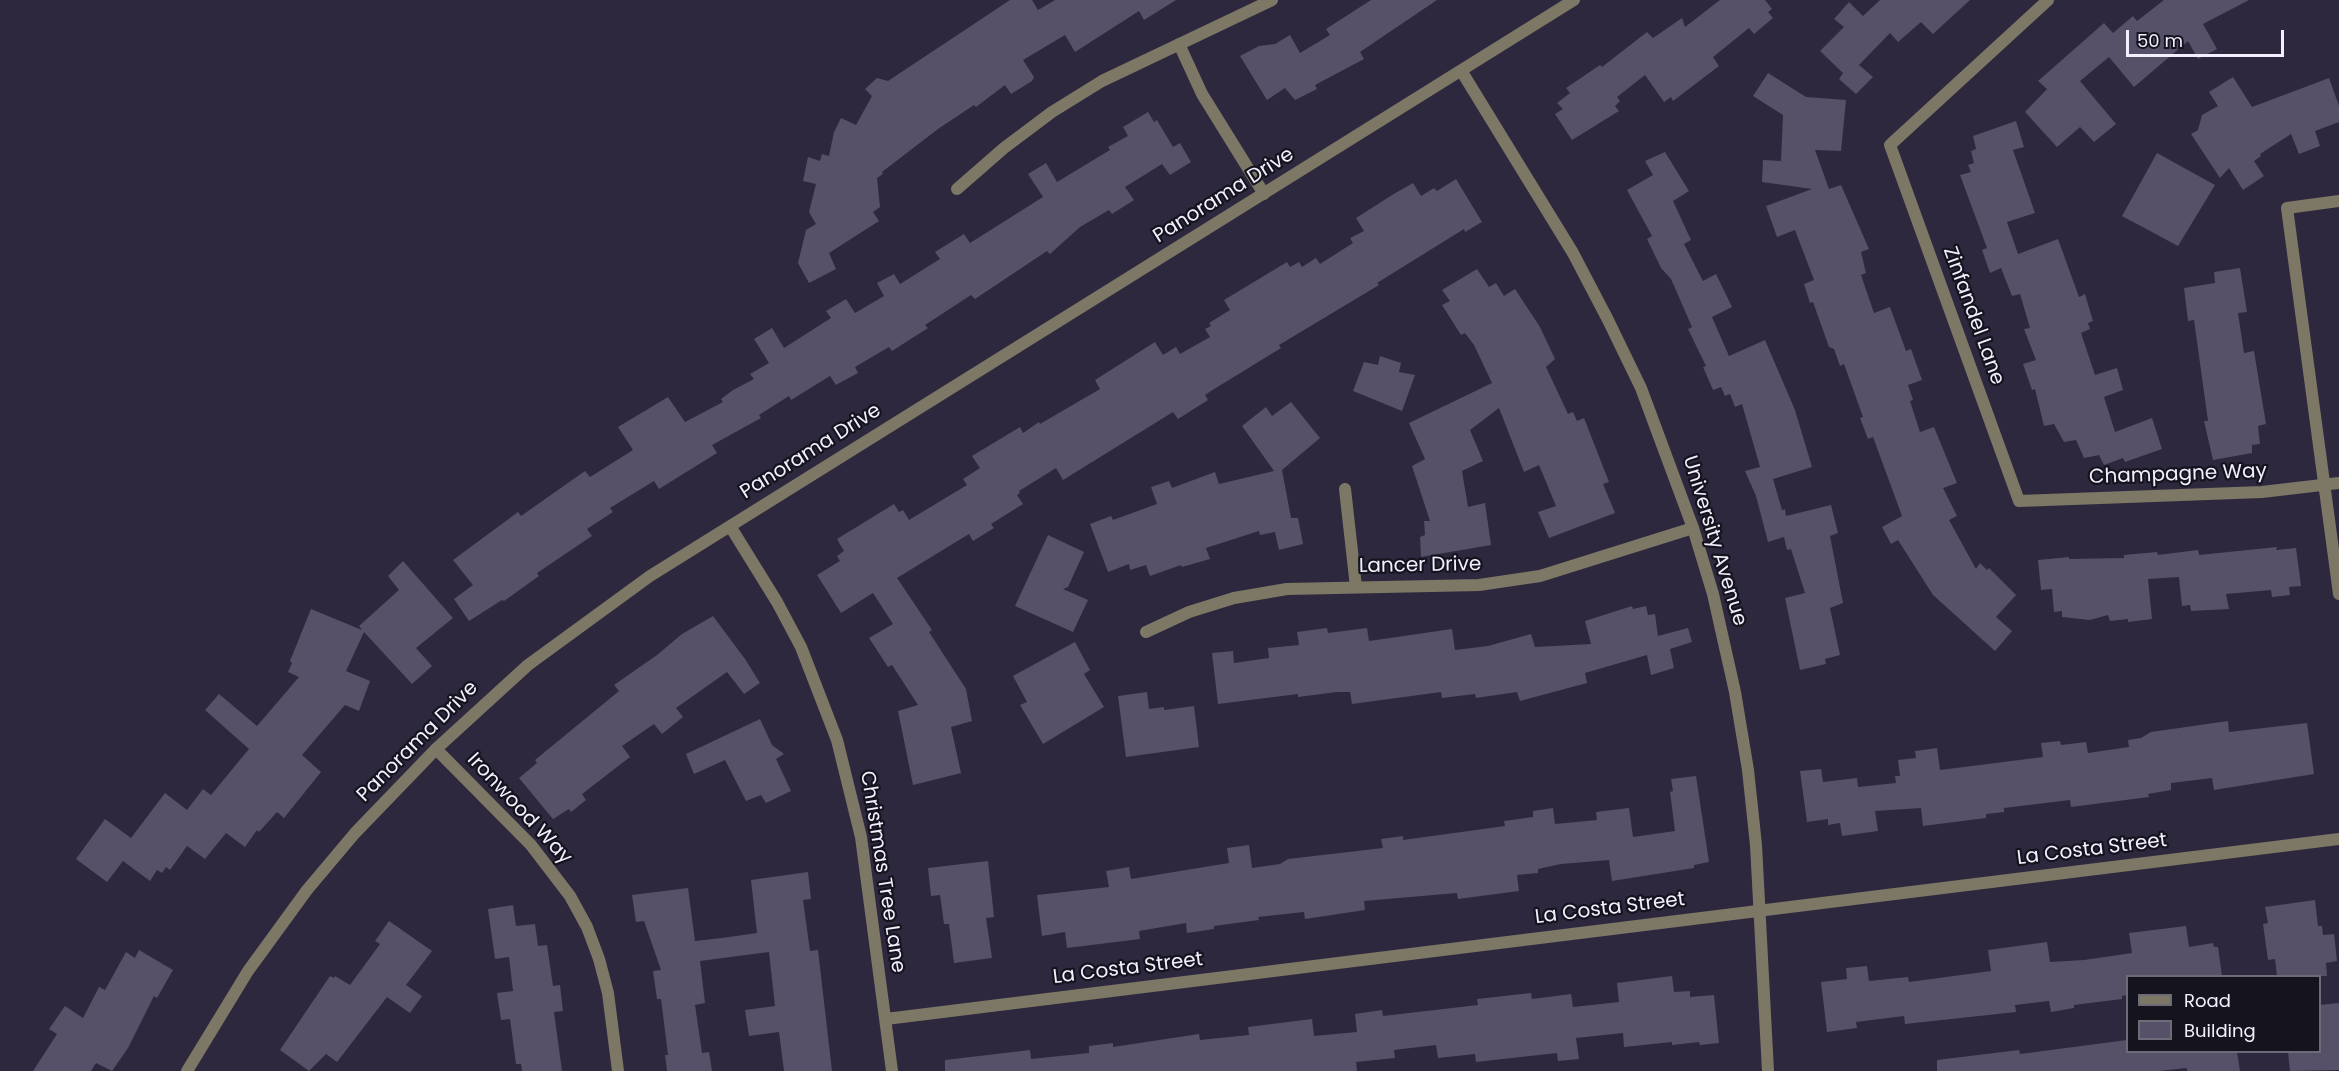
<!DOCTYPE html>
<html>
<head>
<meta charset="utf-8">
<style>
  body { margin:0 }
  #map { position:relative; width:2339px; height:1071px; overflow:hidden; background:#2e283e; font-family:Poppins,sans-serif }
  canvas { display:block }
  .legend { position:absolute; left:2126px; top:975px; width:195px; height:78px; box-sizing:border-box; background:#15131d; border:2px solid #6d6b77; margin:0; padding:8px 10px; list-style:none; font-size:18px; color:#f2effe }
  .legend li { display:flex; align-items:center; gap:12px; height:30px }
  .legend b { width:30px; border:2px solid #6d6b77 }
  .scale { position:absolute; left:2126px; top:30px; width:158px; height:27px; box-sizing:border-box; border:3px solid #f2effe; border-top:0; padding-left:8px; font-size:18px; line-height:21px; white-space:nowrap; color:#f2effe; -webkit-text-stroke:4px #15131d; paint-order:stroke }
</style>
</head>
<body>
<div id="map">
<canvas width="2339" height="1071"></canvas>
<ul class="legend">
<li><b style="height:8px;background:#7d7865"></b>Road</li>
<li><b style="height:16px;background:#565068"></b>Building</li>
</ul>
<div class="scale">50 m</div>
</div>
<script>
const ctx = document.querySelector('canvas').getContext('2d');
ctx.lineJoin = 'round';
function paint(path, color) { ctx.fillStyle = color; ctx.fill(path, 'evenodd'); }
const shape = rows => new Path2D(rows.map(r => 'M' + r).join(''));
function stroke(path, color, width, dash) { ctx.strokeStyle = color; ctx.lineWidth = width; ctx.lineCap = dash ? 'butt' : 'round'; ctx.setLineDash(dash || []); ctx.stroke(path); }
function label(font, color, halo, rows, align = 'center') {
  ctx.font = font + ' Poppins,sans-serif'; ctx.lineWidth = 4.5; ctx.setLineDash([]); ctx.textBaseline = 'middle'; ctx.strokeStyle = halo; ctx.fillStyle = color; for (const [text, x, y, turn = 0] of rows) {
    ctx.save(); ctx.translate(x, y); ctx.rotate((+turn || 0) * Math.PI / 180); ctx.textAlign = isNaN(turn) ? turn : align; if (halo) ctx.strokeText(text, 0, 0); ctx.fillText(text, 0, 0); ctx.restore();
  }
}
const building = shape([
  [1010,0,1032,0,1038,10,1055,0,1176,0,1144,20,1139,11,1075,52,1065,35,1023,60,1034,77,1032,81,1011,94,1005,85,976,107,974,105,938,129,882,172,883,174,877,178,880,207,873,212,879,221,829,253,836,269,809,283,798,263,806,230,816,224,809,212,816,184,803,181,808,157,820,161,822,154,829,156,834,132,841,118,856,125,872,96,865,89,877,78,888,81],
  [1371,0,1437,0,1360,52,1364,59,1315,85,1317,89,1295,100,1285,88,1267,100,1240,56,1259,46,1275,44,1290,35,1300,53,1330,35,1326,29],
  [1720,0,1765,0,1772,9,1768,12,1773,18,1754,34,1749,28,1713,57,1719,66,1673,101,1671,97,1664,102,1645,75,1617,97,1620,101,1615,106,1619,111,1572,140,1555,114,1563,109,1557,103,1570,93,1566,88,1600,65,1602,67,1647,32,1653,38,1682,18,1685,27],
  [1880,0,1970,0,1933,34,1921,22,1898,42,1890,33,1859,65,1873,77,1856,94,1839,79,1843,73,1820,51,1844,27,1834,19,1849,2,1863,16],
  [2164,0,2249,0,2203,24,2217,49,2198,59,2188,41,2134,87,2109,57,2080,81,2116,124,2094,142,2080,127,2057,147,2025,112,2047,89,2038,81,2104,23,2113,33,2133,16,2137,21],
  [1768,73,1806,97,1846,100,1841,151,1815,150,1829,189,1841,185,1869,249,1861,252,1866,273,1861,275,1874,313,1890,307,1906,351,1911,349,1922,380,1908,385,1913,400,1910,401,1920,432,1934,427,1957,483,1943,488,1957,516,1949,520,1976,569,1980,563,1987,570,1989,568,2016,595,1996,617,2012,631,1995,651,1933,595,1898,540,1891,544,1882,527,1902,516,1873,437,1868,439,1860,418,1863,417,1844,364,1840,366,1834,349,1829,347,1813,302,1810,303,1804,284,1814,280,1795,230,1777,237,1766,206,1812,189,1762,182,1763,160,1781,161,1783,115,1753,96],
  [2233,77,2252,107,2329,78,2339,106,2339,122,2315,131,2320,146,2299,154,2291,134,2260,154,2261,156,2254,161,2264,176,2243,190,2229,168,2220,178,2191,134,2198,130,2202,115,2218,106,2209,92],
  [1148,112,1154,122,1157,120,1173,147,1180,143,1191,162,1170,175,1162,164,1125,187,1134,200,1112,214,1109,210,1080,227,1050,254,1047,251,975,299,971,295,925,325,928,328,892,351,889,347,855,367,858,373,836,385,830,376,791,400,789,396,759,415,761,418,712,445,717,453,659,489,654,481,610,508,613,512,587,529,592,536,537,573,539,576,504,601,502,600,469,621,454,599,473,585,453,560,518,512,521,516,585,471,590,477,633,450,618,427,668,397,685,422,723,402,721,399,733,390,754,379,750,374,769,363,754,339,772,328,784,348,831,318,826,311,846,299,855,313,884,296,877,283,894,274,900,284,940,259,935,252,964,234,970,243,1043,197,1028,174,1046,163,1057,182,1110,150,1108,147,1128,136,1123,127],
  [2016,121,2024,147,2013,150,2035,213,2007,222,2018,254,2058,239,2079,297,2085,294,2093,321,2088,323,2090,329,2081,333,2095,375,2117,368,2123,390,2104,397,2115,432,2152,418,2162,449,2125,462,2123,458,2104,465,2099,455,2084,458,2076,440,2064,442,2054,424,2044,426,2035,389,2032,390,2023,364,2036,360,2024,329,2030,328,2020,294,2012,296,2001,268,1990,273,1982,250,1987,248,1960,175,1971,172,1968,165,1974,163,1971,151,1976,149,1973,136],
  [1665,152,1689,191,1673,201,1691,240,1684,244,1703,281,1716,274,1732,307,1712,317,1729,356,1765,340,1795,410,1812,467,1773,479,1782,510,1785,509,1786,516,1831,505,1838,533,1830,536,1843,603,1830,608,1840,655,1825,659,1826,664,1800,670,1785,598,1805,593,1791,549,1787,550,1784,537,1768,542,1756,496,1745,471,1760,467,1742,404,1735,407,1730,394,1725,396,1721,387,1713,390,1703,367,1706,366,1688,329,1692,327,1671,279,1661,268,1647,239,1652,236,1627,190,1653,175,1645,161],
  [2157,153,2215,185,2178,246,2122,216],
  [1456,179,1482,222,1465,232,1464,229,1377,283,1379,285,1279,345,1281,348,1211,391,1205,395,1208,400,1178,419,1173,412,1063,480,1056,468,1019,491,1020,493,1017,495,1023,504,991,524,994,528,973,541,969,534,897,578,932,630,929,632,966,689,972,721,951,727,961,773,913,785,898,711,918,705,892,665,888,667,869,638,893,624,873,593,841,613,817,575,840,561,837,556,844,551,837,539,894,504,899,512,903,510,909,520,967,485,963,479,980,468,972,456,1020,427,1023,433,1039,422,1040,424,1100,389,1095,380,1155,342,1163,355,1176,347,1180,354,1210,337,1205,329,1211,326,1209,323,1230,310,1224,300,1287,262,1290,267,1299,262,1302,267,1316,258,1320,264,1353,243,1350,238,1364,231,1356,218,1392,195,1413,183,1421,196,1434,188,1437,191],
  [2240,268,2247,312,2238,313,2244,353,2254,351,2266,424,2258,426,2260,444,2252,445,2252,453,2213,460,2204,421,2208,421,2194,320,2188,321,2184,288,2215,283,2214,272],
  [1477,269,1489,287,1496,283,1504,296,1515,289,1540,327,1555,359,1546,367,1568,414,1573,412,1577,421,1584,418,1609,482,1603,484,1615,513,1549,538,1538,512,1556,506,1539,465,1524,472,1499,408,1470,430,1483,461,1462,471,1468,507,1485,503,1491,545,1421,557,1420,537,1425,535,1424,521,1430,521,1412,466,1425,459,1409,423,1492,383,1474,345,1465,333,1461,335,1442,305,1450,301,1442,290],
  [1380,356,1401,363,1399,372,1415,375,1402,411,1353,391,1364,362,1378,365],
  [1291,402,1320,438,1282,470,1291,518,1298,518,1303,544,1279,550,1275,532,1260,535,1259,531,1206,548,1210,559,1182,567,1181,565,1150,576,1146,565,1130,570,1129,564,1108,572,1090,524,1111,516,1113,520,1157,504,1151,487,1169,481,1172,488,1215,472,1219,484,1274,471,1242,426,1266,407,1272,416],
  [1048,535,1084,552,1068,587,1063,589,1088,600,1073,632,1015,606],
  [2277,547,2276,550,2296,548,2301,586,2289,587,2290,595,2272,597,2271,590,2226,594,2229,609,2191,611,2190,605,2182,606,2179,577,2148,579,2152,619,2128,622,2128,619,2110,621,2108,615,2090,620,2062,617,2062,611,2054,612,2052,589,2041,590,2038,560,2069,557,2069,559,2124,558,2124,555,2157,552,2158,555,2198,550,2199,555],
  [403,561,453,618,416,648,432,666,412,684,364,632,346,671,370,681,359,711,345,705,302,755,321,772,284,818,277,812,259,832,257,830,245,847,226,833,205,859,187,846,170,870,166,867,162,873,157,870,150,881,123,861,107,882,76,859,105,819,131,838,165,793,187,810,203,789,211,795,249,749,205,710,219,694,257,726,299,677,288,672,292,663,290,661,311,609,362,630,359,626,399,590,388,576],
  [1632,606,1633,609,1646,606,1648,615,1655,614,1658,636,1688,628,1692,642,1670,649,1674,668,1651,675,1647,655,1585,673,1587,683,1520,701,1517,692,1476,698,1475,694,1442,698,1441,692,1352,704,1350,692,1337,692,1298,697,1298,694,1218,704,1212,653,1233,651,1234,663,1269,658,1268,648,1299,645,1297,632,1327,628,1328,633,1367,628,1369,641,1452,629,1455,650,1488,646,1531,634,1535,647,1591,644,1585,621],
  [713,616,745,659,760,683,744,694,727,672,676,708,683,717,662,734,654,724,622,746,630,757,582,794,586,800,571,812,569,809,553,819,519,778,537,763,535,760,619,691,614,685,657,655,682,634],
  [1075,642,1090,670,1084,674,1104,707,1043,744,1020,705,1027,702,1013,676],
  [1147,692,1149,709,1164,707,1164,710,1194,706,1199,747,1126,757,1118,696],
  [760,719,772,745,784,754,776,759,791,791,766,803,761,795,746,801,725,760,694,774,686,754],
  [2228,721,2229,732,2307,723,2314,774,2214,790,2212,778,2171,783,2171,790,2148,794,2149,797,2071,807,2070,800,2004,808,2004,812,1986,814,1986,818,1923,826,1921,808,1875,811,1878,831,1842,836,1840,823,1828,825,1828,819,1807,822,1800,771,1821,769,1823,782,1857,778,1858,787,1896,783,1895,776,1900,776,1898,760,1916,758,1915,751,1937,748,1940,770,2043,757,2041,743,2060,741,2061,745,2086,742,2088,753,2129,747,2128,740,2141,738,2151,732],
  [1696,776,1709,862,1694,865,1694,868,1612,881,1609,860,1561,864,1538,869,1538,873,1517,875,1519,891,1458,899,1457,893,1364,901,1365,910,1305,919,1304,912,1258,917,1259,920,1214,926,1214,929,1187,933,1186,923,1139,931,1140,939,1067,948,1065,932,1042,936,1037,895,1109,887,1106,871,1129,867,1131,879,1229,863,1227,848,1249,845,1252,868,1280,864,1288,859,1383,848,1381,839,1403,836,1403,840,1505,826,1504,821,1533,817,1533,811,1553,808,1555,824,1597,820,1596,812,1629,808,1633,837,1675,831,1670,792,1673,791,1671,779],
  [988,861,994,917,986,918,992,958,954,963,949,924,944,924,940,895,931,896,928,868],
  [808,872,811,899,803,900,810,951,818,950,832,1071,784,1071,779,1032,749,1036,745,1010,775,1006,769,952,700,961,705,1003,695,1005,702,1053,709,1052,712,1071,667,1071,665,1055,668,1055,661,999,657,999,653,971,661,970,644,921,636,922,632,895,688,888,695,941,722,938,757,933,751,880],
  [2315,900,2318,926,2322,926,2323,935,2334,934,2337,961,2326,963,2327,976,2277,976,2275,959,2268,960,2263,924,2268,923,2265,907],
  [513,905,516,926,535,924,538,946,547,945,553,986,560,985,563,1011,554,1012,562,1071,522,1071,521,1064,516,1064,510,1019,501,1020,497,993,513,991,509,957,495,959,488,909],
  [389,921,432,951,406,985,422,996,410,1013,387,997,337,1062,326,1054,309,1071,280,1050,330,976,334,978,335,976,350,985,380,944,375,941],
  [2186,926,2189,947,2213,943,2214,947,2218,947,2222,976,2127,976,2127,995,2122,996,2122,999,2074,1005,2074,1008,2051,1012,2049,1001,2015,1005,2016,1012,1905,1024,1904,1016,1856,1022,1857,1028,1827,1032,1821,982,1847,979,1846,968,1867,966,1869,981,1908,977,1909,982,1991,971,1988,950,2047,942,2050,962,2084,960,2132,953,2129,933],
  [139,950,173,970,157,998,154,996,128,1048,112,1071,96,1063,91,1071,33,1071,57,1034,49,1029,65,1006,83,1018,99,987,105,990,126,952,135,958],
  [1672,976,1674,992,1690,991,1690,997,1714,995,1719,1043,1700,1045,1699,1042,1672,1045,1672,1042,1624,1047,1623,1033,1576,1038,1579,1059,1558,1061,1557,1053,1476,1062,1475,1054,1438,1058,1436,1045,1394,1050,1395,1058,1356,1062,1357,1071,945,1071,945,1060,1030,1050,1031,1059,1089,1053,1089,1046,1113,1043,1113,1047,1199,1034,1200,1040,1249,1035,1248,1027,1312,1019,1314,1036,1357,1032,1355,1014,1382,1010,1383,1016,1478,1005,1477,999,1531,993,1532,999,1571,994,1573,1007,1619,1002,1617,983],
  [2339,1003,2339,1070,2290,1071,2288,1052,2319,1052,2319,1005],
  [2127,1040,2127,1052,2237,1052,2240,1071,2187,1071,2187,1068,2159,1071,1937,1071,1937,1060,2019,1050,2020,1054]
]);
const minor = shape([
  [2048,0,1890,145,2019,501,2262,492,2339,483],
  [1179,44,1202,94,1264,194],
  [957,189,1004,148,1052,112,1102,81,1272,0],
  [2339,201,2287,208,2339,594],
  [1345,489,1356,587],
  [1146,632,1189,612,1234,598,1287,589,1479,585,1540,576,1693,528],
  [436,749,531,845,570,896,587,927,599,959,608,993,618,1071]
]);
const tertiary = shape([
  [1462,72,1573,253,1608,320,1641,388,1693,528,1713,594,1735,692,1748,770,1756,845,1768,1071],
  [730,526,777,602,801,647,837,740,861,837,892,1071],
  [886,1019,2339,839],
  [187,1071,248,971,307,890,355,833,436,749,528,665,650,576,1574,0]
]);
const streetNames = [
  ["Panorama Drive",1224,196,-32],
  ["Zinfandel Lane",1973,316,70],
  ["Panorama Drive",811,452,-32],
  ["Champagne Way",2178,475,-2],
  ["University Avenue",1714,541,73],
  ["Lancer Drive",1420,566,-1],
  ["Panorama Drive",418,742,-45],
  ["Ironwood Way",519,809,47],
  ["La Costa Street",2092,850,-7],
  ["Christmas Tree Lane",882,872,81],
  ["La Costa Street",1610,909,-7],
  ["La Costa Street",1128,969,-7]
];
paint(building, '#565068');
stroke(minor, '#7d7865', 12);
stroke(tertiary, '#7d7865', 12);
label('20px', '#f2effe', '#15131d', streetNames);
</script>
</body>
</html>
